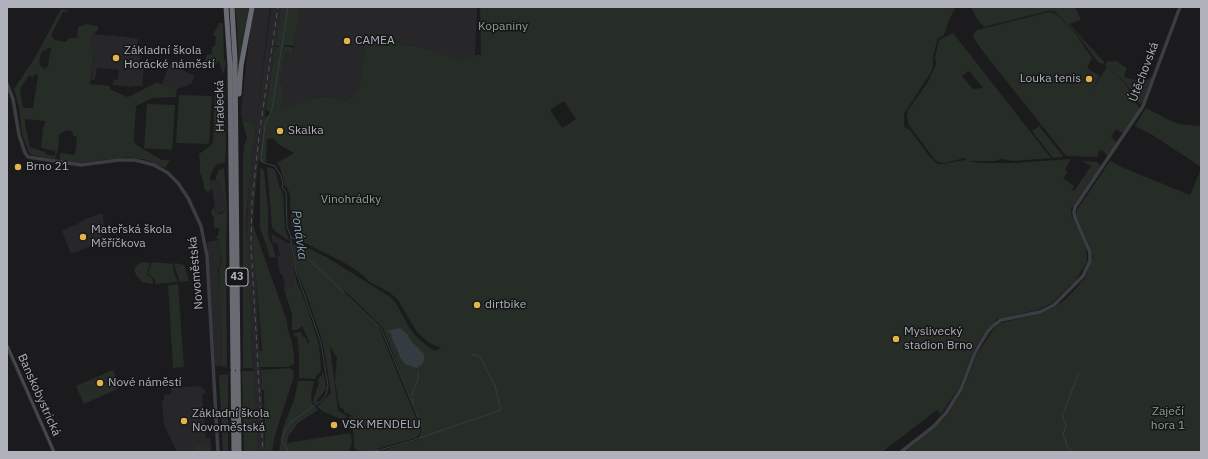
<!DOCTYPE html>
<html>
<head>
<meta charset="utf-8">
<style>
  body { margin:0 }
  #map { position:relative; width:1208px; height:459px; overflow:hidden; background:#1b1b1d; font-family:"IBM Plex Sans",sans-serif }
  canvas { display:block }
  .frame { position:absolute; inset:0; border:8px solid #afb2bb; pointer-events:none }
</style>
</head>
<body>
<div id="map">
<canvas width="1208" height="459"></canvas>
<div class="frame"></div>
</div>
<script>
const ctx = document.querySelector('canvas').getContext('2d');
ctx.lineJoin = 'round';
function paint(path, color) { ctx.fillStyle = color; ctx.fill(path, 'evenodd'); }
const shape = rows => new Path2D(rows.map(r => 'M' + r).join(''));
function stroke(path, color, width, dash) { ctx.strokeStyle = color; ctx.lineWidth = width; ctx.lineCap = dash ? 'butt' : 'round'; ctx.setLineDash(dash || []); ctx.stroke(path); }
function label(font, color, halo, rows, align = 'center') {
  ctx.font = font + ' "IBM Plex Sans",sans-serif'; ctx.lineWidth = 3; ctx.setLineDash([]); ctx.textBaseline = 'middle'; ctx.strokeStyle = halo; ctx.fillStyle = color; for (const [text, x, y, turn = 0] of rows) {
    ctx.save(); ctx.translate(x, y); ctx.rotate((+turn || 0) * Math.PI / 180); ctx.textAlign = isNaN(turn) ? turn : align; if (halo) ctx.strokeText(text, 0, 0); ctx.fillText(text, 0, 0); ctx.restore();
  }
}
const built = shape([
  [254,7,270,7,257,118,271,7,281,7,260,148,256,185,253,224,265,452,258,452,246,239,249,184,256,125,242,119,241,111,252,12],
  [300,7,477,7,475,55,463,62,422,47,402,44,388,37,363,55,363,65,360,84,356,93,347,100,322,96,304,101,282,110,281,107,284,87,280,86,285,53,293,53],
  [92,34,111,36,111,35,138,39,137,51,140,55,140,63,144,70,142,86,132,86,132,87,113,85,113,79,118,80,119,70,97,68,95,80,91,80,94,49,90,48],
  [170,64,195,76,191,84,175,90,161,86],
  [220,179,226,211,216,214,211,181],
  [102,213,103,215,104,232,98,243,71,254,62,231,79,223,83,220],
  [272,234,287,243,291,243,297,285,284,289,284,287,285,286,282,274,280,274,277,256,280,255,277,243,274,243,272,241],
  [220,240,221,264,218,269,221,306,222,366,215,366,209,264,207,242,211,241],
  [201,386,202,389,205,389,205,393,202,394,206,438,210,438,212,452,177,452,164,425,162,401,164,400,164,395,171,394,171,388]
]);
const green = shape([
  [235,7,249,7,239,65,237,24],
  [281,7,300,7,294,46,287,45,284,46,286,48,287,46,294,48,292,53,285,53,280,86,284,86,281,107,282,109,304,101,323,96,347,100,356,93,360,84,365,46,371,34,388,37,402,44,422,47,463,61,475,55,481,55,480,7,956,7,949,20,944,35,938,38,933,56,933,66,931,72,904,114,904,127,910,130,930,157,936,163,941,164,966,160,965,158,944,163,938,162,934,159,909,125,907,117,908,110,928,82,936,64,935,58,939,40,953,33,1051,158,1013,161,1002,159,994,161,968,161,980,163,1014,163,1071,159,1065,170,1068,172,1063,178,1074,186,1072,189,1074,191,1091,166,1082,161,1098,162,1100,167,1071,209,1072,217,1086,247,1087,262,1076,280,1052,303,1037,310,997,319,986,330,980,339,972,354,959,388,941,414,937,410,882,452,378,452,420,439,423,431,383,328,345,291,343,293,378,325,421,430,419,435,416,438,377,449,377,452,353,452,358,450,355,449,354,446,353,428,348,422,349,417,353,416,344,412,344,409,341,408,339,405,335,382,337,357,335,355,330,346,338,411,347,416,344,420,324,412,317,407,331,393,323,343,309,302,296,268,293,244,306,247,328,258,389,296,396,303,409,327,415,335,426,345,435,351,441,348,429,343,417,332,397,299,389,292,371,283,359,272,343,262,303,242,297,235,291,225,290,195,287,187,285,186,280,167,277,163,294,153,281,146,272,138,267,139,266,162,262,163,259,160,264,117,269,116,271,112,267,111,266,108,275,47,279,47,279,46,275,46],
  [969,71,983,88,973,89,962,76],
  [564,101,576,119,562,128,550,110],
  [971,7,1073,7,1077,10,1081,20,1069,24,1105,63,1102,64,1098,62,1080,38,1057,13,1054,11,1048,11,984,27,977,19],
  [61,9,67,10,68,13,67,14,67,12,63,12,52,33,52,37,55,40,66,42,69,38,77,38,78,27,86,24,98,26,98,30,92,35,90,48,94,49,90,84,110,86,110,89,127,97,131,96,157,82,167,87,172,87,177,89,176,97,152,98,136,106,134,142,138,146,162,160,170,160,165,168,147,160,128,157,79,163,62,161,60,160,60,153,75,155,77,137,73,136,73,132,67,130,62,132,59,135,58,149,55,159,32,155,29,153,22,134,19,107,14,89,33,61],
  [47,48,51,48,50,55,49,57,48,67,46,67,45,69,43,69,43,66,41,67,39,63,41,62,39,61,40,58,41,58,40,56,43,50,46,51],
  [35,74,38,75,33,108,23,108,20,91,21,87,29,75,33,77],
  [25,119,45,121,44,127,43,127,41,146,42,148,55,151,55,156,45,154,45,152,30,147,25,124],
  [1049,12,1054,13,1060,17,1077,36,1092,58,1087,68,1100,76,1092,90,1107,67,1124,82,1129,90,1134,101,1139,107,1139,109,1125,130,1122,133,1116,129,1111,137,1117,142,1108,156,1106,155,1105,153,1102,150,1098,152,1098,157,1066,156,981,49,973,37,974,33,977,30],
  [219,23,223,23,224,58,226,63,223,74,219,61,214,66,205,60,207,55,212,54,212,47,215,46,216,37,213,35],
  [1114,60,1127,68,1124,76,1127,78,1139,81,1149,79,1152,76,1152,78,1142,103,1140,104,1138,102,1125,82,1105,65,1108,61,1113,62],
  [224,81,225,85,226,148,225,162,216,165,213,170,210,177,212,189,208,192,204,189,203,180,200,173,200,165,199,154,209,147,213,142,215,90],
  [179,95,212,96,209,144,176,143],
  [147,104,175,105,172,150,144,148],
  [1146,108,1169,120,1179,124,1201,126,1201,167,1151,134,1135,126],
  [242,120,256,124,249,184,246,224,253,368,243,368,243,157,244,145,247,138],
  [1039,126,1063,156,1062,157,1053,158,1032,131],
  [1110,161,1119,166,1190,195,1201,169,1201,452,905,452,930,432,946,417,963,390,976,356,995,327,1001,323,1039,314,1055,307,1066,299,1085,278,1093,258,1092,251,1076,216,1077,210],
  [260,167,264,171,268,209,268,236,273,247,276,258,270,257,260,228],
  [267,167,275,169,279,186,283,194,285,228,289,241,275,231,272,227],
  [224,168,227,211,226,256,227,368,222,366,221,307,220,306,219,269,222,263,219,239,216,239,220,229,214,228,214,218,211,212,214,206,216,214,221,214,226,211,220,180,216,180,216,176,219,170],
  [253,225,287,321,288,330,292,342,294,358,294,364,289,367,260,367,259,351,262,351,254,256],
  [142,262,150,263,147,274,152,278,153,284,142,282,136,275,134,269,137,265],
  [152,262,173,264,174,273,178,282,156,284,154,279,148,273],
  [175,263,184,265,189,281,180,282,174,265],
  [295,278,296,279,306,304,319,344,321,369,320,373,317,374,315,379,299,378,299,353,297,336,294,337,294,333,301,332,303,337,305,337,308,343,310,343,302,326,297,330,292,330,292,314,284,289,294,286,293,282],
  [178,284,184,367,173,368,168,285],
  [289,368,293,370,294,376,275,435,272,452,265,452,264,390,262,389,261,370],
  [113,370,119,385,117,389,84,404,76,386],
  [323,370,325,380,326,389,317,400,317,403,315,404,313,402,316,391,319,384,318,379,322,375],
  [242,371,254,371,258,452,244,452],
  [228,374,228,452,223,452,219,375],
  [298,381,314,381,311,396,312,403,318,410,298,423,288,437,287,443,349,433,351,435,352,443,349,452,279,452,283,428,294,400],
  [209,444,210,452,195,452,195,445]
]);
const water = shape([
  [400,328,407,334,411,341,424,354,424,360,422,364,417,368,405,364,400,357,397,349,392,339,391,333,386,331]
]);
const stream = shape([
  [288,7,272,109,265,125,261,159,264,163,275,166,281,176,283,184,282,187,286,192,287,227,290,234,296,271,321,343,328,386,326,395,321,401,291,422,285,431,281,440,289,452],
  [291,237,296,240,300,251,381,328,422,427,423,430,420,438],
  [412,396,413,391,418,380,418,372],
  [413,399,413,404],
  [1064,411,1079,372],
  [1063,414,1063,418,1066,426,1063,435,1066,441,1066,445,1072,452],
  [358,452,376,451,411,441,501,410,495,386,480,357,476,355,471,355]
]);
const minor = shape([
  [7,84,13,99,19,135,25,153,28,157,81,165,119,160,134,160,143,162,154,165,168,173,178,183,188,198,201,226,207,256,218,452],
  [7,346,54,452],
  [901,452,933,427,946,413,961,389,974,355,980,344,988,331,994,325,1001,320,1040,312,1054,305,1083,276,1090,261,1090,252,1075,218,1074,212,1075,207,1143,106,1180,7]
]);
const highway = shape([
  [226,7,230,65,233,369],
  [232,7,235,59,238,369],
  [239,94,241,66,252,7],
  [233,372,234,452],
  [238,372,239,452]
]);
const tram = shape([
  [7,344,54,452]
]);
const rail = shape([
  [258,367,251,245,252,203,259,136,278,7],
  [258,370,263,452]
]);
const markers = [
  [347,41,4,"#e4b44c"],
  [116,58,4,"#e4b44c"],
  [1089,79,4,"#e4b44c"],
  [280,131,4,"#e4b44c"],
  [18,167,4,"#e4b44c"],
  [83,237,4,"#e4b44c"],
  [477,305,4,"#e4b44c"],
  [896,339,4,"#e4b44c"],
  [100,383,4,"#e4b44c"],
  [184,421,4,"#e4b44c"],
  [334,425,4,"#e4b44c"]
];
const shields = [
  [237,277,22]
];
const shieldNames = [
  ["43",237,277]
];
const parkNames = [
  ["Kopaniny",503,27],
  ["Vinohrádky",351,200],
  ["Zaječí",1168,412],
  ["hora 1",1168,426]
];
const poiNames = [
  ["CAMEA",355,41],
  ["Základní škola",124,51],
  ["Horácké náměstí",124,65],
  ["Louka tenis",1081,79,"right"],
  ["Skalka",288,131],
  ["Brno 21",26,167],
  ["Mateřská škola",91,230],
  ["Měříčkova",91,244],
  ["dirtbike",485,305],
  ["Myslivecký",904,332],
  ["stadion Brno",904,346],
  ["Nové náměstí",108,383],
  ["Základní škola",192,414],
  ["Novoměstská",192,428],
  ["VSK MENDELU",342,425]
];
const streetNames = [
  ["Útěchovská",1144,72,-69],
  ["Hradecká",220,106,-91],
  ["Novoměstská",196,273,-95],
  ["Banskobystrická",39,395,66]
];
const waterNames = [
  ["Ponávka",299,235,82]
];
paint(built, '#27272a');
paint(green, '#252d26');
paint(water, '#343c42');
stroke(stream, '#343c42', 1);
stroke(minor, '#3c3d42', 3.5);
stroke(highway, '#696b72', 5);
stroke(tram, '#515359', 1);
stroke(rail, '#515359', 1, [5, 4]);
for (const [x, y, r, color] of markers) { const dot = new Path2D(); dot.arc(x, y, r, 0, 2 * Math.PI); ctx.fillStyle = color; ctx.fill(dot); stroke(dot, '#161618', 1.5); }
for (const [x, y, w] of shields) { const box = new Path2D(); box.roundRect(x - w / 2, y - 9, w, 18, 3); ctx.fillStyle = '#161618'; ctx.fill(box); stroke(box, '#afb2bb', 1); }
label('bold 11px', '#afb2bb', null, shieldNames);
label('12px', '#88a48a', '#161618', parkNames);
label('12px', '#afb2bb', '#161618', poiNames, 'left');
label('12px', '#afb2bb', '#161618', streetNames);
label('italic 13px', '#899fb3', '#161618', waterNames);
</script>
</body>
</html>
